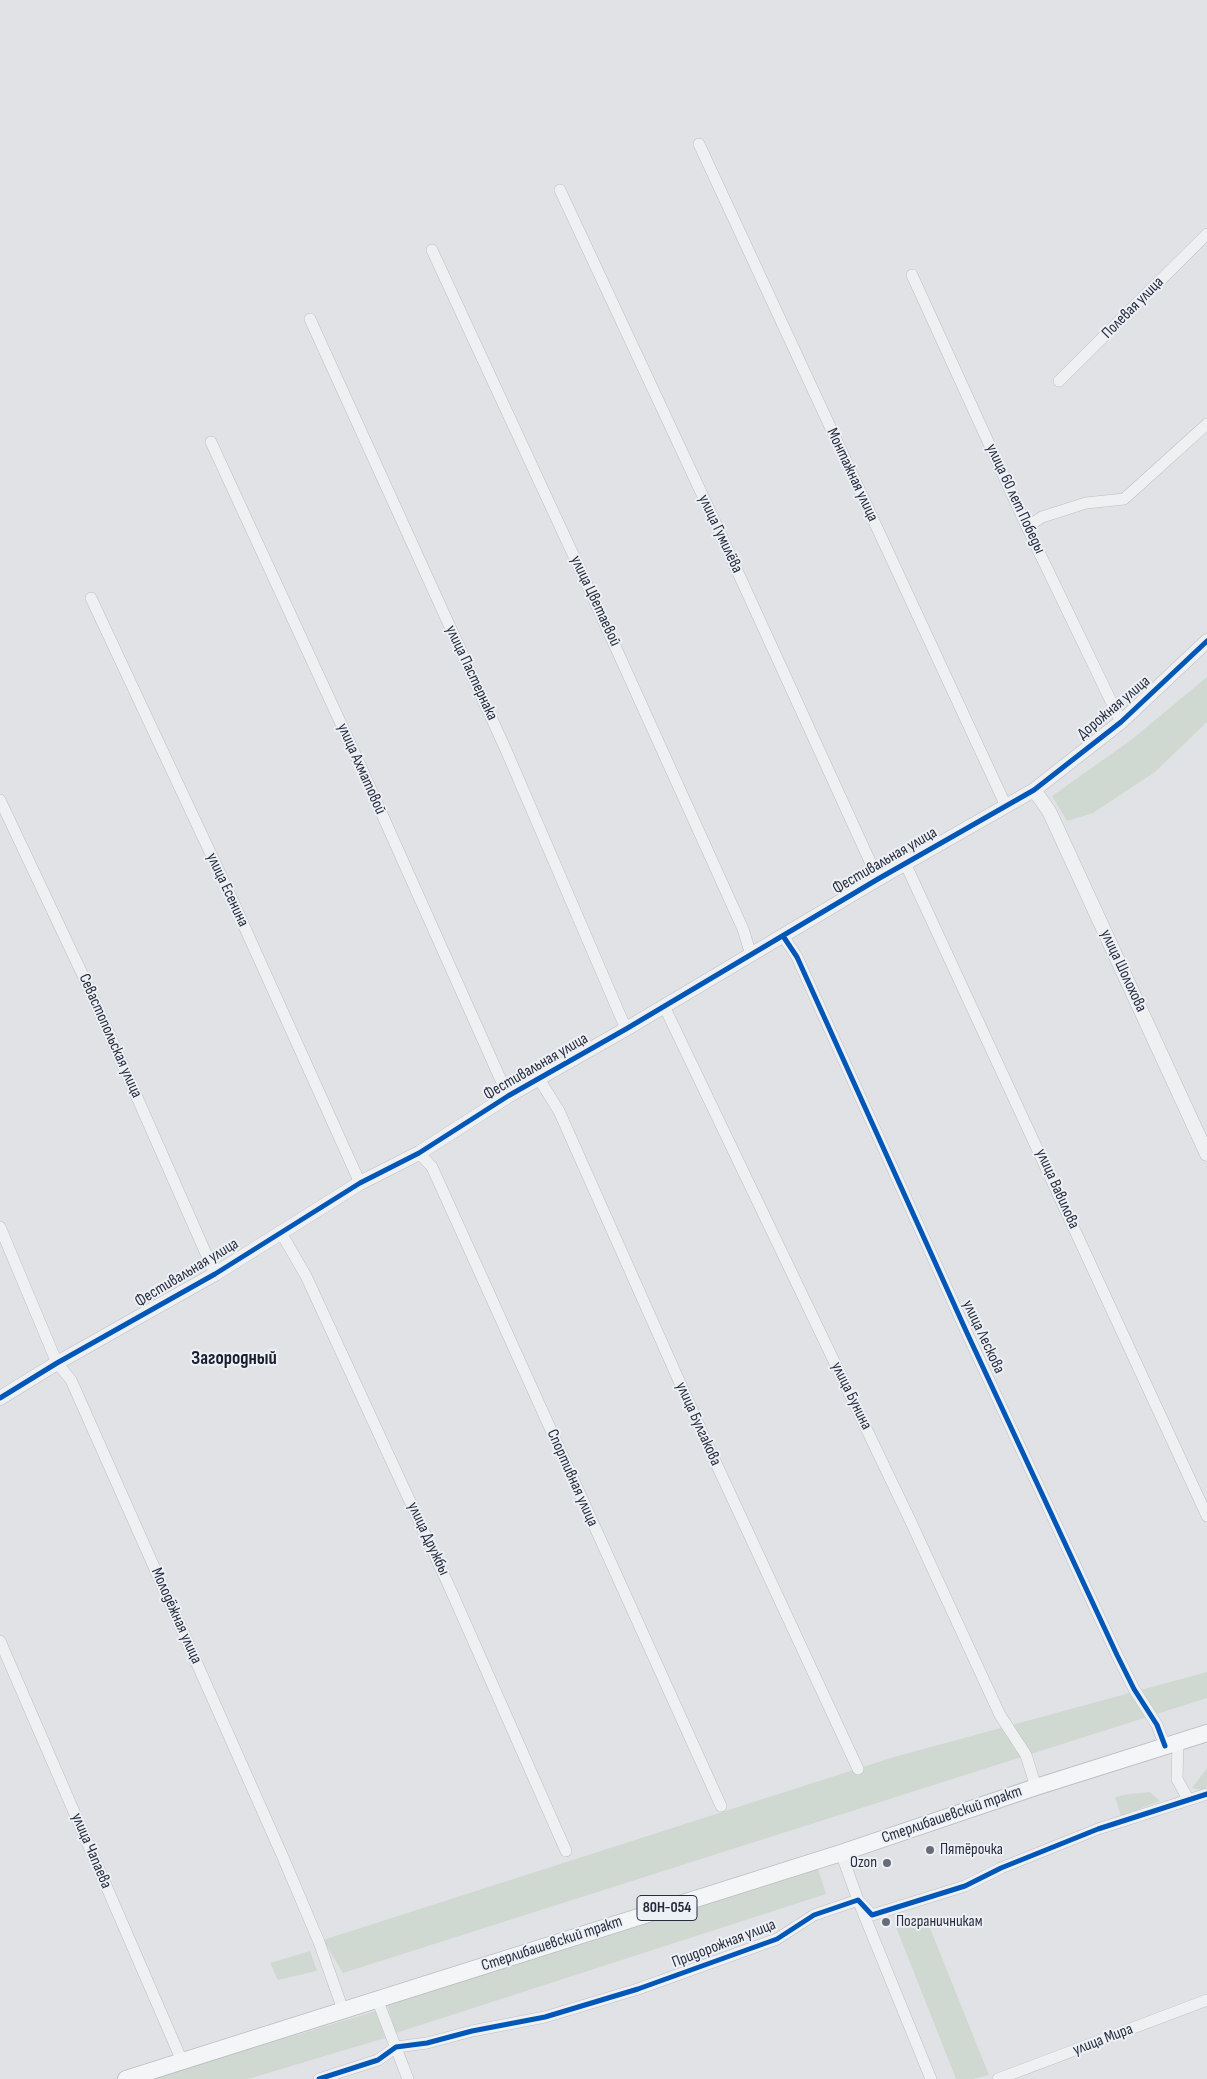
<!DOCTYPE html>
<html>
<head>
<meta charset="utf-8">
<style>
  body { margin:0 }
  canvas { display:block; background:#e0e2e6 }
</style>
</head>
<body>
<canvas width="1207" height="2079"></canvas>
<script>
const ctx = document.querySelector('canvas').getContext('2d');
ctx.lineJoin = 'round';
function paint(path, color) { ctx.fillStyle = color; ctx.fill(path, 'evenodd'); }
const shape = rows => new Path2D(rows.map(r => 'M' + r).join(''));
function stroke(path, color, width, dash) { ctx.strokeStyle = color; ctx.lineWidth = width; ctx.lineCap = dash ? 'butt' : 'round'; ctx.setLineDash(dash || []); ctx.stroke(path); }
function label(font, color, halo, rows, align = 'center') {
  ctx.font = font + ' "Sofia Sans Condensed",sans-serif'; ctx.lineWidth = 4; ctx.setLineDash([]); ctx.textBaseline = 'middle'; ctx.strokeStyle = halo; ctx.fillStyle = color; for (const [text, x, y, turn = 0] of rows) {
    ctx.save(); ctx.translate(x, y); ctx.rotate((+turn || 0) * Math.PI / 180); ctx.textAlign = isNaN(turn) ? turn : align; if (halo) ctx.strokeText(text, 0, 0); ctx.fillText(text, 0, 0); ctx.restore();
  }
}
const green = shape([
  [1207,677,1207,722,1155,772,1093,813,1067,821,1052,796,1131,740],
  [1207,1672,1207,1698,343,1973,323,1940,894,1757],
  [1207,1768,1207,1788,1202,1790,1192,1788],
  [1150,1792,1160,1801,1121,1816,1115,1797,1129,1794],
  [817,1866,826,1894,396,2033,387,2005],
  [926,1918,989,2075,973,2079,956,2079,896,1927],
  [310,1951,317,1971,278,1980,270,1963],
  [376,2011,385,2038,248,2079,151,2079]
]);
const minor = shape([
  [699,144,1006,806],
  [560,190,714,520,878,879],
  [432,250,596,604,743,929,751,955],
  [912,275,1027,527,1121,722],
  [310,319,506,750,626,1029],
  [1059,381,1207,234],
  [211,442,360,765,508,1096],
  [1027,527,1042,517,1086,503,1124,499,1207,424],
  [91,598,231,897,360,1183],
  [0,800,87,984,215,1274],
  [905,863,1207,1516],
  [783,936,797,957,967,1333,1117,1655,1134,1689,1157,1725,1165,1746],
  [664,1006,910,1520,1000,1715,1026,1755,1036,1787],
  [539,1079,559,1111,708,1446,858,1769],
  [419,1153,432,1167,721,1806],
  [0,1227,57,1363,71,1380,282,1855,319,1942,343,2010],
  [280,1231,306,1276,449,1586,566,1851],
  [0,1641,182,2061],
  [1178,1742,1177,1779,1188,1799],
  [841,1853,858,1900,931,2079],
  [377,1999,408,2079],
  [319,2079,378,2060,396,2047,427,2043,472,2031,545,2017,638,1989,777,1939,814,1915,858,1900,872,1915,965,1886,1001,1868,1098,1829,1207,1794],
  [998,2079,1207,2000]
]);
const tertiary = shape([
  [1034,790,1049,811,1207,1154],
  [0,1398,57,1363,215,1274,360,1183,419,1153,508,1096,626,1029,878,879,1034,790,1121,722,1207,641]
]);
const primary = shape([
  [126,2079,841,1853,1036,1787,1207,1733]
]);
const cycleway = shape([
  [783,936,797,957,967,1333,1117,1655,1134,1689,1157,1725,1165,1746],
  [0,1398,57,1363,215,1274,360,1183,419,1153,508,1096,626,1029,878,879,1034,790,1121,722,1207,641],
  [319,2079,378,2060,396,2047,427,2043,472,2031,545,2017,638,1989,777,1939,814,1915,858,1900,872,1915,965,1886,1001,1868,1098,1829,1207,1794]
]);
const markers = [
  [930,1850,5,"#686c79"],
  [887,1863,5,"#686c79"],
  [886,1922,5,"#686c79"]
];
const shields = [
  [667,1908,60]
];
const shieldNames = [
  ["80Н-054",667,1908]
];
const streetNames = [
  ["Полевая улица",1133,308,-45],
  ["Монтажная улица",852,475,65],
  ["улица 60 лет Победы",1015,499,65],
  ["улица Гумилёва",720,534,65],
  ["улица Цветаевой",595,601,65],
  ["улица Пастернака",471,673,65],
  ["Дорожная улица",1114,708,-40],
  ["улица Ахматовой",361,769,66],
  ["Фестивальная улица",885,861,-30],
  ["улица Есенина",227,890,65],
  ["улица Шолохова",1123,971,65],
  ["Севастопольская улица",110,1036,66],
  ["Фестивальная улица",536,1067,-30],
  ["улица Вавилова",1057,1189,66],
  ["Фестивальная улица",187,1273,-31],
  ["улица Лескова",983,1337,65],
  ["улица Бунина",851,1396,64],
  ["улица Булгакова",698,1424,66],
  ["Спортивная улица",572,1478,66],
  ["улица Дружбы",428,1539,65],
  ["Молодёжная улица",176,1616,66],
  ["Стерлибашевский тракт",952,1815,-19],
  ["улица Чапаева",91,1851,67],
  ["Стерлибашевский тракт",552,1944,-18],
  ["Придорожная улица",724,1944,-21],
  ["улица Мира",1103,2040,-21]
];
const poiNames = [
  ["Пятёрочка",940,1850],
  ["Ozon",877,1863,"right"],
  ["Пограничникам",896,1922]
];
const quarterNames = [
  ["Загородный",234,1359]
];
paint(green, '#d0d9d1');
stroke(minor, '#bdbfc2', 12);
stroke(tertiary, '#bdbfc2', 15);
stroke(primary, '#bcbfc3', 18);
stroke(minor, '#eff0f2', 11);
stroke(tertiary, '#eff0f2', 14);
stroke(primary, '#f4f5f6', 16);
stroke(cycleway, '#0057b8', 5);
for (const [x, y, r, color] of markers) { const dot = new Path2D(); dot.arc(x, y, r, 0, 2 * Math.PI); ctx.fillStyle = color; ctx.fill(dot); stroke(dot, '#edf0f5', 2); }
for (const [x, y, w] of shields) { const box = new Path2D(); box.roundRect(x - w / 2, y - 12.5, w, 25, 4); ctx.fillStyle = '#edf0f5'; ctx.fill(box); stroke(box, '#272d3e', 1); }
label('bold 15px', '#272d3e', null, shieldNames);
label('16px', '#272d3e', '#edf0f5', streetNames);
label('16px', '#272d3e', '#edf0f5', poiNames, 'left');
label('bold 19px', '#191f2f', '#edf0f5', quarterNames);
</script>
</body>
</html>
